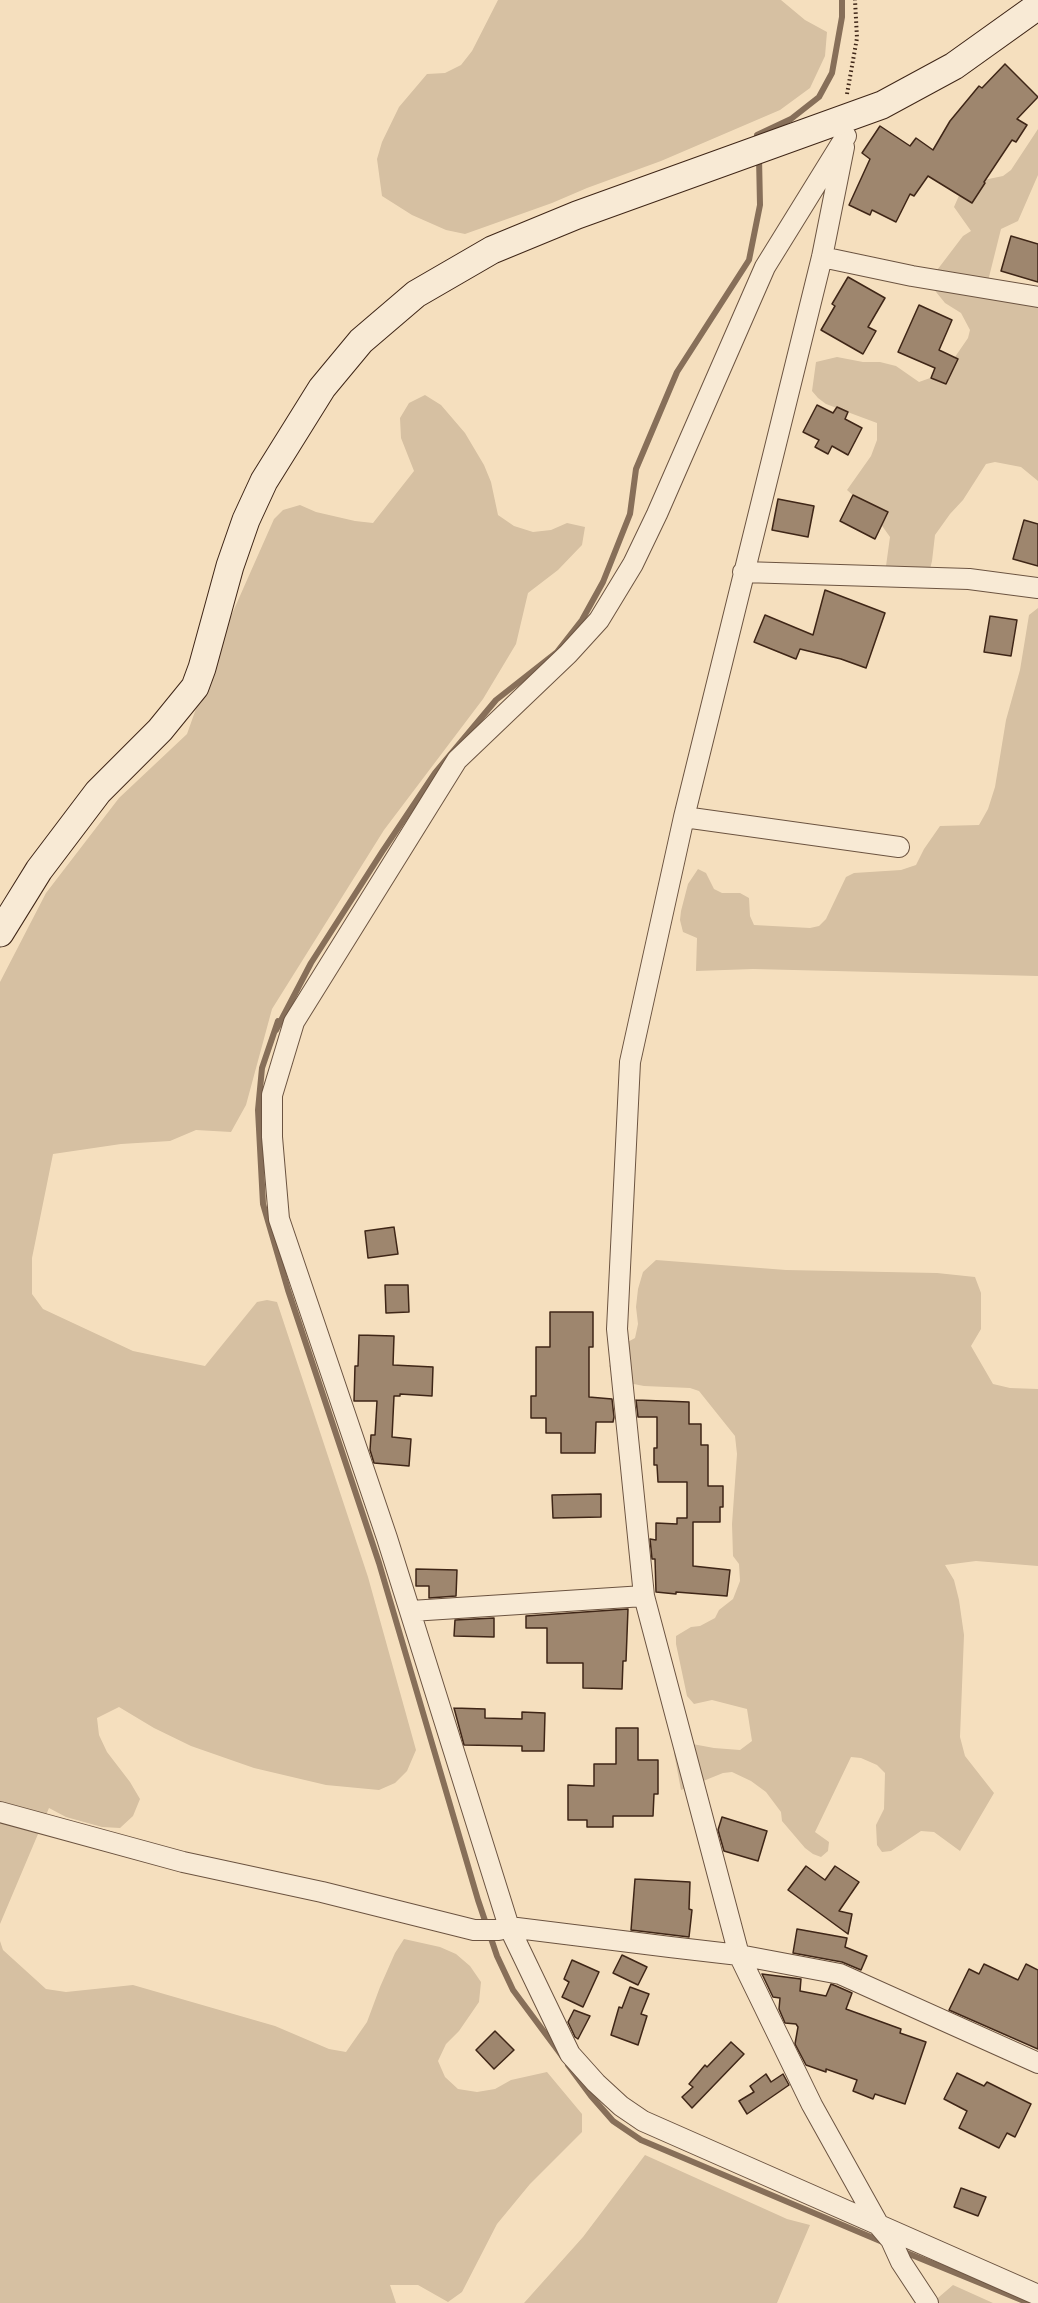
<!DOCTYPE html>
<html>
<head>
<meta charset="utf-8">
<style>
  body { margin:0 }
  canvas { display:block; background:#f5dfbe }
</style>
</head>
<body>
<canvas width="1038" height="2303"></canvas>
<script>
const ctx = document.querySelector('canvas').getContext('2d');
ctx.lineJoin = 'round';
function paint(path, color) { ctx.fillStyle = color; ctx.fill(path, 'evenodd'); }
const shape = rows => new Path2D(rows.map(r => 'M' + r).join(''));
function stroke(path, color, width, dash) { ctx.strokeStyle = color; ctx.lineWidth = width; ctx.lineCap = dash ? 'butt' : 'round'; ctx.setLineDash(dash || []); ctx.stroke(path); }
const green = shape([
  [498,0,781,0,805,20,827,32,825,56,810,88,780,110,661,161,587,188,552,203,465,234,446,230,412,215,382,196,377,159,382,142,399,107,427,74,445,73,461,65,472,51],
  [1038,129,1038,175,1018,221,1001,229,988,281,1003,300,1038,307,1038,481,1021,467,995,462,986,464,963,500,950,514,935,535,932,561,930,569,892,572,886,566,890,537,873,513,847,490,871,456,877,440,877,423,826,404,818,398,812,391,816,362,837,357,863,362,880,362,896,366,919,382,944,373,968,338,970,330,961,313,945,303,928,282,963,236,971,231,954,207,964,184,1003,176,1011,170],
  [425,395,441,405,465,433,484,465,491,482,498,515,514,526,533,532,551,530,567,523,585,527,582,545,558,570,528,593,516,644,483,699,384,830,272,1009,246,1105,231,1132,196,1130,170,1141,121,1144,53,1154,32,1258,32,1294,43,1309,133,1351,205,1366,257,1302,267,1300,277,1302,368,1577,416,1750,407,1771,395,1783,379,1790,326,1785,254,1768,191,1746,154,1728,119,1707,97,1718,99,1735,107,1752,130,1782,140,1799,133,1816,120,1828,102,1827,66,1817,49,1808,0,1924,0,982,46,893,119,798,187,734,220,641,274,519,283,510,300,505,316,512,355,521,373,523,414,471,401,438,400,418,409,403],
  [1038,608,1038,976,753,969,696,971,697,938,683,932,680,920,681,911,688,884,698,869,706,873,714,889,722,893,740,893,749,898,750,916,754,925,810,928,819,926,826,919,846,877,854,873,901,870,916,865,924,849,940,826,979,825,988,809,995,787,1006,720,1020,670,1029,615],
  [656,1260,786,1270,937,1273,975,1277,981,1293,981,1329,971,1346,993,1384,1010,1388,1038,1389,1038,1566,976,1561,945,1565,954,1580,959,1600,964,1635,960,1737,965,1756,994,1793,960,1851,934,1832,921,1831,891,1851,882,1852,877,1845,876,1825,884,1809,885,1773,877,1765,861,1758,851,1757,815,1832,829,1842,828,1851,821,1857,813,1854,805,1848,782,1821,781,1812,766,1792,751,1781,732,1772,723,1773,681,1790,674,1753,687,1743,714,1748,740,1750,752,1741,747,1709,712,1700,694,1704,687,1696,676,1644,676,1636,691,1627,700,1626,715,1618,719,1610,733,1599,740,1581,739,1564,733,1556,732,1524,737,1454,735,1436,699,1391,690,1388,644,1386,618,1381,609,1366,624,1344,635,1338,638,1324,636,1307,638,1289,643,1272],
  [404,1939,440,1947,456,1954,470,1966,481,1982,479,2002,459,2031,446,2044,438,2061,445,2077,458,2089,477,2092,495,2089,511,2080,547,2072,582,2114,582,2132,530,2184,497,2224,462,2292,448,2302,418,2285,390,2285,396,2303,0,2303,0,1941,3,1950,46,1989,66,1992,133,1985,275,2026,329,2049,346,2052,367,2022,380,1987,395,1953],
  [645,2155,787,2219,810,2225,777,2303,524,2303,583,2237],
  [953,2285,993,2303,932,2303]
]);
const stream = shape([
  [757,141,757,135,791,119,819,97,832,73,842,17,842,0],
  [562,2056,513,1990,497,1956,478,1900,379,1563,288,1290,263,1204,258,1110,262,1068,278,1021,276,1030,311,963,382,852,435,773,496,700,557,652,582,620,603,582,630,514,636,469,677,372,749,260,760,205,759,157],
  [568,2065,591,2096,613,2121,641,2140,885,2243],
  [902,2251,1029,2303]
]);
const building = shape([
  [1005,64,1038,97,1017,119,1027,125,1016,142,1012,140,984,182,985,183,972,203,928,176,914,196,910,194,896,222,872,210,870,215,849,205,870,159,862,153,880,126,910,146,916,138,933,150,950,121,979,86,982,88,1005,64],
  [1011,236,1038,244,1038,282,1001,271,1011,236],
  [848,277,885,298,868,327,876,331,863,354,821,330,835,306,832,304,848,277],
  [919,305,952,320,939,350,958,359,946,384,931,378,935,368,898,352,919,305],
  [817,405,833,413,837,407,848,412,845,419,862,428,848,455,832,446,828,454,815,447,819,440,803,432,817,405],
  [853,495,888,512,875,539,840,521,853,495],
  [778,499,814,506,808,537,772,530,778,499],
  [1024,520,1038,524,1038,566,1013,559,1024,520],
  [825,590,885,613,866,668,841,659,800,649,796,659,754,642,765,615,813,635,825,590],
  [990,616,1017,620,1011,656,984,652,990,616],
  [394,1227,398,1254,368,1258,365,1231,394,1227],
  [385,1285,408,1285,409,1312,386,1313,385,1285],
  [550,1312,593,1312,593,1347,589,1347,589,1397,612,1399,614,1417,613,1422,596,1422,595,1453,561,1453,561,1433,546,1433,546,1418,531,1418,531,1396,536,1396,536,1347,550,1347,550,1312],
  [359,1335,394,1336,393,1365,433,1367,432,1396,400,1394,400,1396,394,1396,392,1437,411,1439,409,1466,374,1463,370,1450,371,1435,375,1435,377,1401,354,1401,355,1366,358,1366,359,1335],
  [636,1400,689,1402,689,1424,701,1424,701,1445,708,1445,708,1486,723,1486,723,1507,720,1507,720,1522,693,1522,693,1566,730,1570,727,1596,676,1592,676,1594,656,1592,655,1559,652,1559,650,1539,656,1540,656,1523,677,1524,677,1518,687,1518,687,1482,658,1482,657,1465,654,1465,654,1448,657,1448,657,1417,638,1417,636,1400],
  [601,1494,601,1517,553,1518,552,1495,601,1494],
  [416,1569,457,1570,456,1596,429,1598,429,1586,416,1586,416,1569],
  [628,1609,626,1661,623,1661,622,1689,583,1688,583,1663,547,1663,547,1628,526,1628,526,1616,628,1609],
  [494,1618,494,1637,454,1636,455,1620,494,1618],
  [454,1708,485,1709,485,1718,522,1719,522,1712,545,1713,544,1751,522,1751,522,1746,464,1745,454,1708],
  [616,1728,638,1728,638,1760,658,1760,658,1794,654,1794,653,1816,613,1816,613,1827,587,1827,587,1820,568,1820,568,1785,594,1786,594,1764,616,1764,616,1728],
  [722,1817,767,1831,758,1861,724,1851,718,1830,722,1817],
  [806,1866,825,1880,835,1866,859,1882,839,1911,852,1914,848,1934,788,1890,806,1866],
  [635,1879,690,1882,689,1909,692,1910,689,1937,631,1930,635,1879],
  [797,1929,847,1938,845,1947,867,1956,861,1970,842,1962,793,1953,797,1929],
  [622,1955,647,1967,638,1985,613,1973,622,1955],
  [572,1960,599,1972,583,2007,562,1997,569,1982,564,1979,572,1960],
  [984,1964,1018,1980,1026,1964,1038,1970,1038,2049,949,2010,969,1969,979,1974,984,1964],
  [762,1974,801,1979,800,1991,826,1996,831,1984,836,1986,852,1993,846,2009,901,2029,900,2033,926,2042,905,2104,875,2094,873,2099,853,2091,857,2080,826,2069,826,2072,806,2065,795,2044,798,2027,796,2024,785,2023,779,2009,780,1998,773,1997,762,1974],
  [630,1987,649,1994,641,2014,647,2016,638,2045,611,2035,619,2007,622,2008,630,1987],
  [574,2010,590,2016,578,2039,575,2037,568,2022,574,2010],
  [495,2031,514,2050,494,2069,476,2050,495,2031],
  [731,2042,744,2054,692,2108,682,2097,693,2087,689,2084,705,2065,707,2067,731,2042],
  [957,2073,984,2086,987,2082,1031,2104,1015,2137,1007,2133,999,2148,959,2128,967,2111,944,2099,957,2073],
  [766,2074,771,2082,783,2074,789,2085,747,2114,739,2101,754,2092,750,2086,766,2074],
  [961,2188,986,2197,978,2216,954,2207,961,2188]
]);
const path = shape([
  [847,94,857,38,855,0]
]);
const street = shape([
  [846,136,765,267,657,514,633,564,599,620,568,654,457,760,294,1022,272,1095,272,1137,279,1219,387,1538,509,1927,570,2054,596,2083,621,2106,643,2121,1038,2295],
  [844,147,822,257,684,817,630,1062,617,1329,644,1596,739,1955,812,2105,880,2227,891,2240,901,2262,928,2303],
  [822,257,912,276,1038,297],
  [743,572,969,579,1038,588],
  [684,817,899,847],
  [411,1611,644,1596],
  [0,1812,183,1862,322,1892,474,1930,499,1930,509,1927,670,1947,739,1955,840,1974,1038,2063]
]);
const secondary = shape([
  [0,933,39,870,98,792,160,730,195,687,202,668,230,566,246,520,264,481,322,388,361,341,416,294,492,250,577,215,882,105,954,66,1038,6]
]);
paint(green, '#d6c0a2');
stroke(stream, '#876f59', 6);
paint(building, '#9e866e');
stroke(building, '#3f2617', 1.5);
stroke(street, '#6c5441', 22);
stroke(secondary, '#3f2617', 29);
stroke(path, '#3f2617', 4, [1.5, 3]);
stroke(street, '#f8ead5', 20);
stroke(secondary, '#f8ead5', 27);
</script>
</body>
</html>
